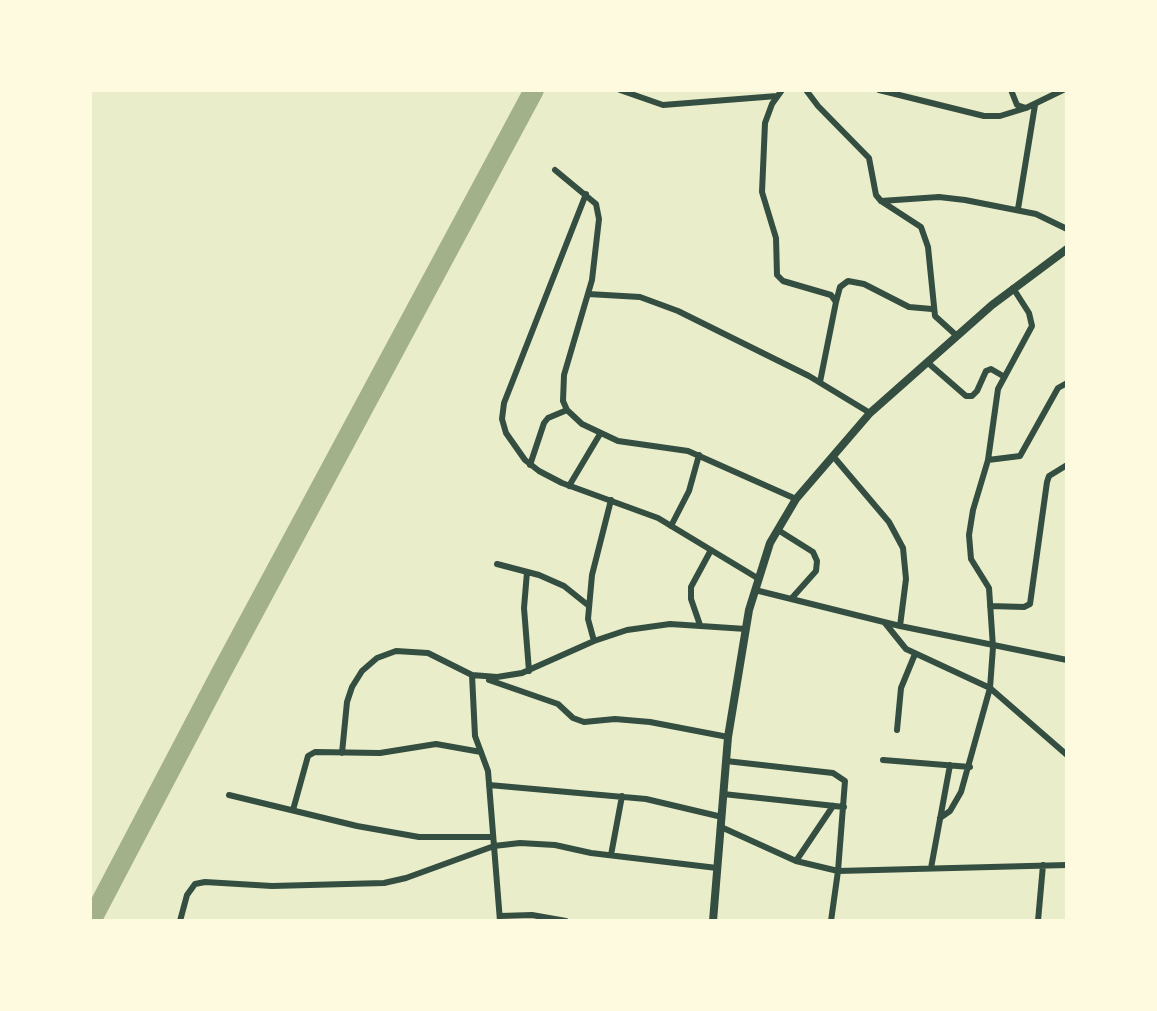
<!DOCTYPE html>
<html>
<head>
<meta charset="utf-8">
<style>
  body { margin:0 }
  #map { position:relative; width:1157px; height:1011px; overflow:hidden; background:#e9edc9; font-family:Cabin,sans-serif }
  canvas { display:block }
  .frame { position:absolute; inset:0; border:92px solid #fefae0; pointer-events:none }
</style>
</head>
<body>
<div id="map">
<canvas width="1157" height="1011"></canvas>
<div class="frame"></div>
</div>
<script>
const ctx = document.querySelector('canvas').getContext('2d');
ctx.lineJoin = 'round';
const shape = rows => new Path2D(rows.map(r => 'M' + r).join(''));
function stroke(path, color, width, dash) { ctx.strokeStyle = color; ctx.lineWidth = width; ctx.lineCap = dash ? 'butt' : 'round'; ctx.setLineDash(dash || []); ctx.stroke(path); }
const river = shape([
  [91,921,221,673,534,90]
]);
const minor = shape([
  [620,90,663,105,777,96],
  [782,90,772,104,765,123,762,192,776,238,777,275,783,281,831,295,836,302,820,382],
  [806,90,818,106,869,158,876,195,881,201,921,227,928,247,935,316,957,336],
  [879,90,984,116,1000,116,1026,108],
  [1011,90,1017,105,1026,108,1063,90],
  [555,170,596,204,599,219,592,280,564,375,563,401,567,410,582,424,618,441,688,451,796,499],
  [586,194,504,403,502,419,506,433,525,460,539,471,562,483,658,518,759,579],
  [881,201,939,197,965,200,1036,214,1067,229],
  [1018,209,1035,105],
  [588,294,640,297,678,311,809,376,870,413],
  [836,302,840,287,848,281,864,284,909,307,932,309],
  [927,362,966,396,972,396,977,391,986,371,991,369,1003,376],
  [833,456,889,522,903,548,906,579,900,626],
  [988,460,1020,456,1058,388,1067,383],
  [530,465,544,423,548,418,567,410],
  [569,486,600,434],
  [671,526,689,491,699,455],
  [778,530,813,552,817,561,816,571,791,599],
  [497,564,539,575,564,586,589,606],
  [527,572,524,608,529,671],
  [755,590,900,626,1067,660],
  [990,606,1024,607,1030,604,1047,482,1049,476,1067,465],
  [885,623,906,649,990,688,1067,755],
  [700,625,691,599,691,587,711,550],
  [594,641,588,619,592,575,611,500],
  [472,675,475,736,488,771,500,921],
  [489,680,558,704,573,718,584,722,615,719,650,722,728,737],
  [897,730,901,688,915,654],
  [342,753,347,702,352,687,362,671,377,658,396,651,428,653,472,675,497,677,522,673,594,641,627,630,670,624,746,629],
  [883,760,970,767],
  [726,761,833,773,845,781,838,871,831,921],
  [489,785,646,799,722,817],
  [723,794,844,807],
  [229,795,357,826,419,837,493,837],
  [293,810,308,756,315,752,380,753,436,744,481,752],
  [940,818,950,811,961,792,990,688,993,647,989,588,971,559,969,535,973,510,988,460,998,389,1032,326,1029,313,1013,288],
  [721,827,796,861,838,871,1067,865],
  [611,855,622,796],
  [796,861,833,806],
  [931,868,950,765],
  [500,916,532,915,566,921],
  [180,921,187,895,195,884,205,882,272,886,384,883,406,878,494,846,520,843,555,845,591,853,717,868],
  [1038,921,1043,865]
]);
const secondary = shape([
  [713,921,728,737,749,610,770,543,796,499,870,413,992,305,1067,249]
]);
stroke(river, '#a3b18a', 20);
stroke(minor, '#344e41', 6);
stroke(secondary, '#344e41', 8);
</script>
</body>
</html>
